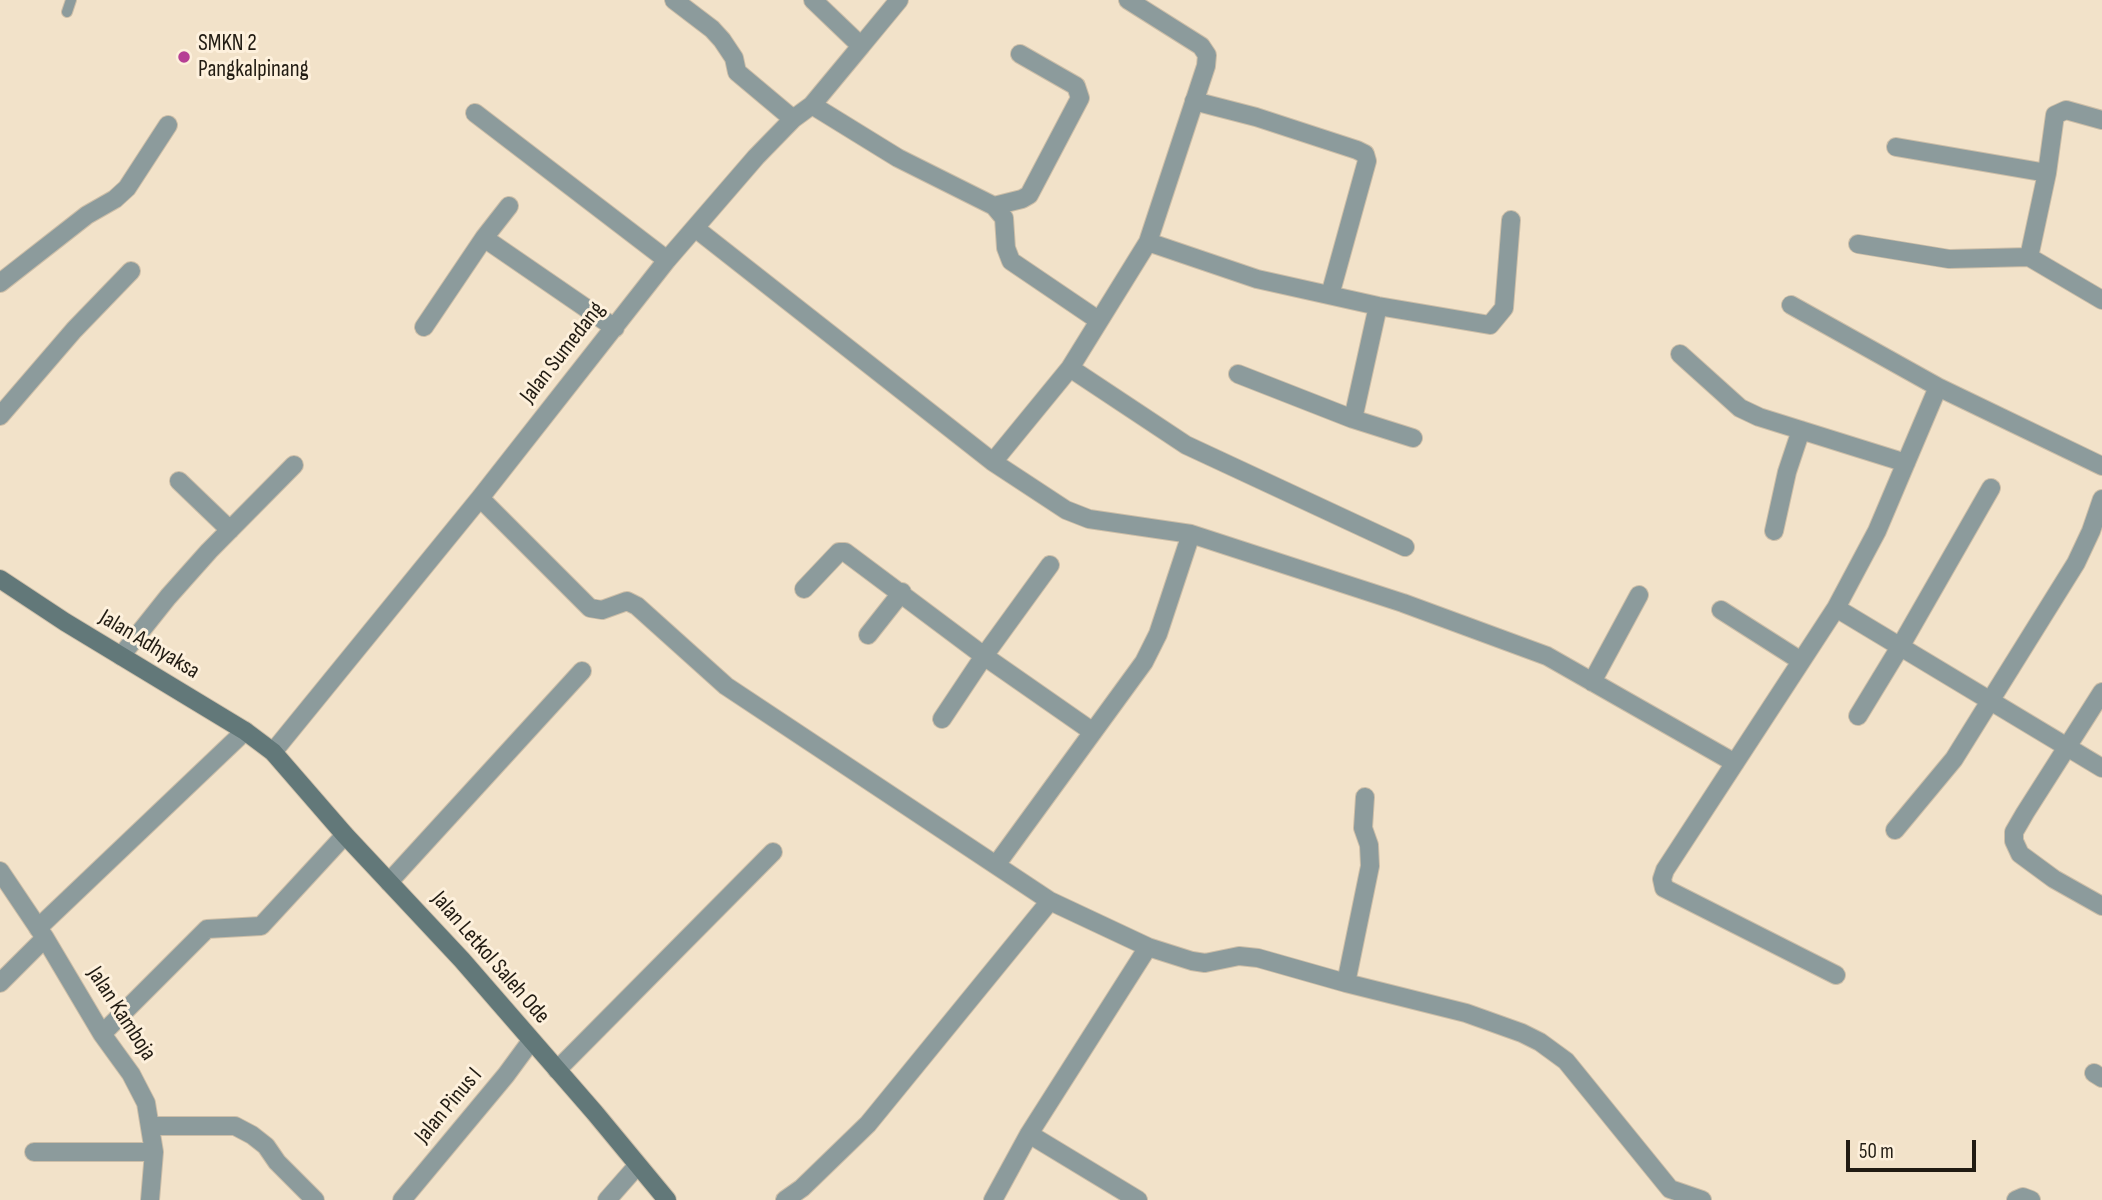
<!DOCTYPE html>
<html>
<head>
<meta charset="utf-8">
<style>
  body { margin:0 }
  #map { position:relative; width:2102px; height:1200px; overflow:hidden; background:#f2e2c9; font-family:"Sofia Sans Condensed",sans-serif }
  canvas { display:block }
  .scale { position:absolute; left:1846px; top:1140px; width:130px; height:32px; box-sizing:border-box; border:4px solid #211b12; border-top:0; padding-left:9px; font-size:21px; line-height:24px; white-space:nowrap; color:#211b12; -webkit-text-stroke:5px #fdf0dc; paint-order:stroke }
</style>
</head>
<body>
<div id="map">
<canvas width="2102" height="1200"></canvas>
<div class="scale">50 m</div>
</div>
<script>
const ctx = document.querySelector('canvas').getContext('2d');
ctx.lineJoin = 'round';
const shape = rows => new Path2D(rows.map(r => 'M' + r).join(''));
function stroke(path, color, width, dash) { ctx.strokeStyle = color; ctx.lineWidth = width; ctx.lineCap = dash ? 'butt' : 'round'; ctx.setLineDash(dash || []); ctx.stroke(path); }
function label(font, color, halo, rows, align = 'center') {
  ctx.font = font + ' "Sofia Sans Condensed",sans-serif'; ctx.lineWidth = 6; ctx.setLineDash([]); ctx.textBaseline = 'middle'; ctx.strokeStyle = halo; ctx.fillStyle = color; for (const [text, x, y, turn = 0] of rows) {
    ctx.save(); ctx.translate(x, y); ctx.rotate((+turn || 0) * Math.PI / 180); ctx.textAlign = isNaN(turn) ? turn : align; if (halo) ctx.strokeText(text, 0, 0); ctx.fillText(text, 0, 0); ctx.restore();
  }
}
const lane = shape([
  [67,12,71,0]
]);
const street = shape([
  [674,0,712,29,722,40,734,58,737,72,793,119],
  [861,46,899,0],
  [1194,101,1256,117,1357,150,1365,154,1367,161,1330,295],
  [812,105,898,158,994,206,1004,218,1006,248,1011,261,1098,320],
  [475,113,667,260],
  [1896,147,2047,173],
  [994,206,1022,199,1029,195,1080,98,1076,86,1020,54],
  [695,228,993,462,1066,510,1089,519,1191,534,1403,603,1547,656,1735,763],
  [484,238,509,206],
  [1148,242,1257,279,1378,306,1490,325,1504,308,1511,220],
  [1858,244,1949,259,2029,257,2102,300],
  [2029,257,2047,173,2055,115,2066,110,2102,120],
  [0,283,87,215,115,199,127,188,168,125],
  [1791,305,1938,387,2102,466],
  [424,327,484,238,615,328],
  [1680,354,1740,408,1759,417,1906,463],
  [1070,368,1186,445,1405,547],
  [1238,374,1353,419,1413,438],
  [0,416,74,330,131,271],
  [1353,419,1378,306],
  [993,462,1070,368,1148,242,1206,66,1207,55,1201,46,1128,0],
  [179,481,230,530],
  [480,498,590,608,602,610,627,601,637,606,726,686,1050,901,1148,947,1192,961,1205,963,1239,956,1258,958,1346,983,1466,1013,1522,1033,1540,1042,1566,1061,1670,1189,1702,1200],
  [1774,531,1787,472,1801,430],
  [804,589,839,552,845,552,984,656,1093,732],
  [1836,608,2102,768],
  [1721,610,1801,661],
  [868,635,902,592],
  [121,656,168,597,209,551,294,465],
  [1592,682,1639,595],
  [2102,692,2025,813,2014,832,2014,841,2020,854,2054,879,2102,906],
  [1858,716,1900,647,1991,488],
  [942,719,984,656,1050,565],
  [273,752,480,498,667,260,756,157,793,119,812,105,861,46,813,0],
  [1895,830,1954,759,2076,563,2091,531,2102,499],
  [996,865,1144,662,1158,634,1191,534],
  [0,871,45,938,102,1034,131,1074,146,1103,154,1152,150,1200],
  [389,882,582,671],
  [38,928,245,731],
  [1836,975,1664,888,1662,879,1665,870,1836,608,1877,531,1938,387],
  [0,983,45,938],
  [1346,983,1370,866,1369,845,1363,828,1365,797],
  [102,1034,207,929,261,926,345,835],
  [557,1070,773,852],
  [2094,1073,2102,1078],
  [151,1126,235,1126,252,1135,266,1146,277,1162,315,1200],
  [34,1152,154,1152],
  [402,1200,506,1075,531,1041],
  [607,1200,637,1166],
  [785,1200,802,1188,868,1124,1050,901],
  [993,1200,1029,1134],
  [1138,1200,1029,1134,1148,947],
  [2016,1200,2023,1197,2031,1200]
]);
const secondary = shape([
  [0,579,65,622,245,731,273,752,345,835,462,960,595,1113,667,1200]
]);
const markers = [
  [184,57,7,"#b63f94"]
];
const poiNames = [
  ["SMKN 2",198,44],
  ["Pangkalpinang",198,70]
];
const streetNames = [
  ["Jalan Sumedang",563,353,-52],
  ["Jalan Adhyaksa",149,645,31],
  ["Jalan Letkol Saleh Ode",490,958,49],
  ["Jalan Kamboja",121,1014,57],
  ["Jalan Pinus I",449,1106,-50]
];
stroke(lane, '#ccbea8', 12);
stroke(street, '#ccbea8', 20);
stroke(secondary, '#ccbea8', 20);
stroke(lane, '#8c9b9c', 10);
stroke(street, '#8c9b9c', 18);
stroke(secondary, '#627879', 18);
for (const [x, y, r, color] of markers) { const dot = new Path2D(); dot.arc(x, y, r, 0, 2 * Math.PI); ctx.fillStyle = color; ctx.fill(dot); stroke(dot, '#fdf0dc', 2.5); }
label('23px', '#211b12', '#fdf0dc', poiNames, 'left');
label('23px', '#211b12', '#fdf0dc', streetNames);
</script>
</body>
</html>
